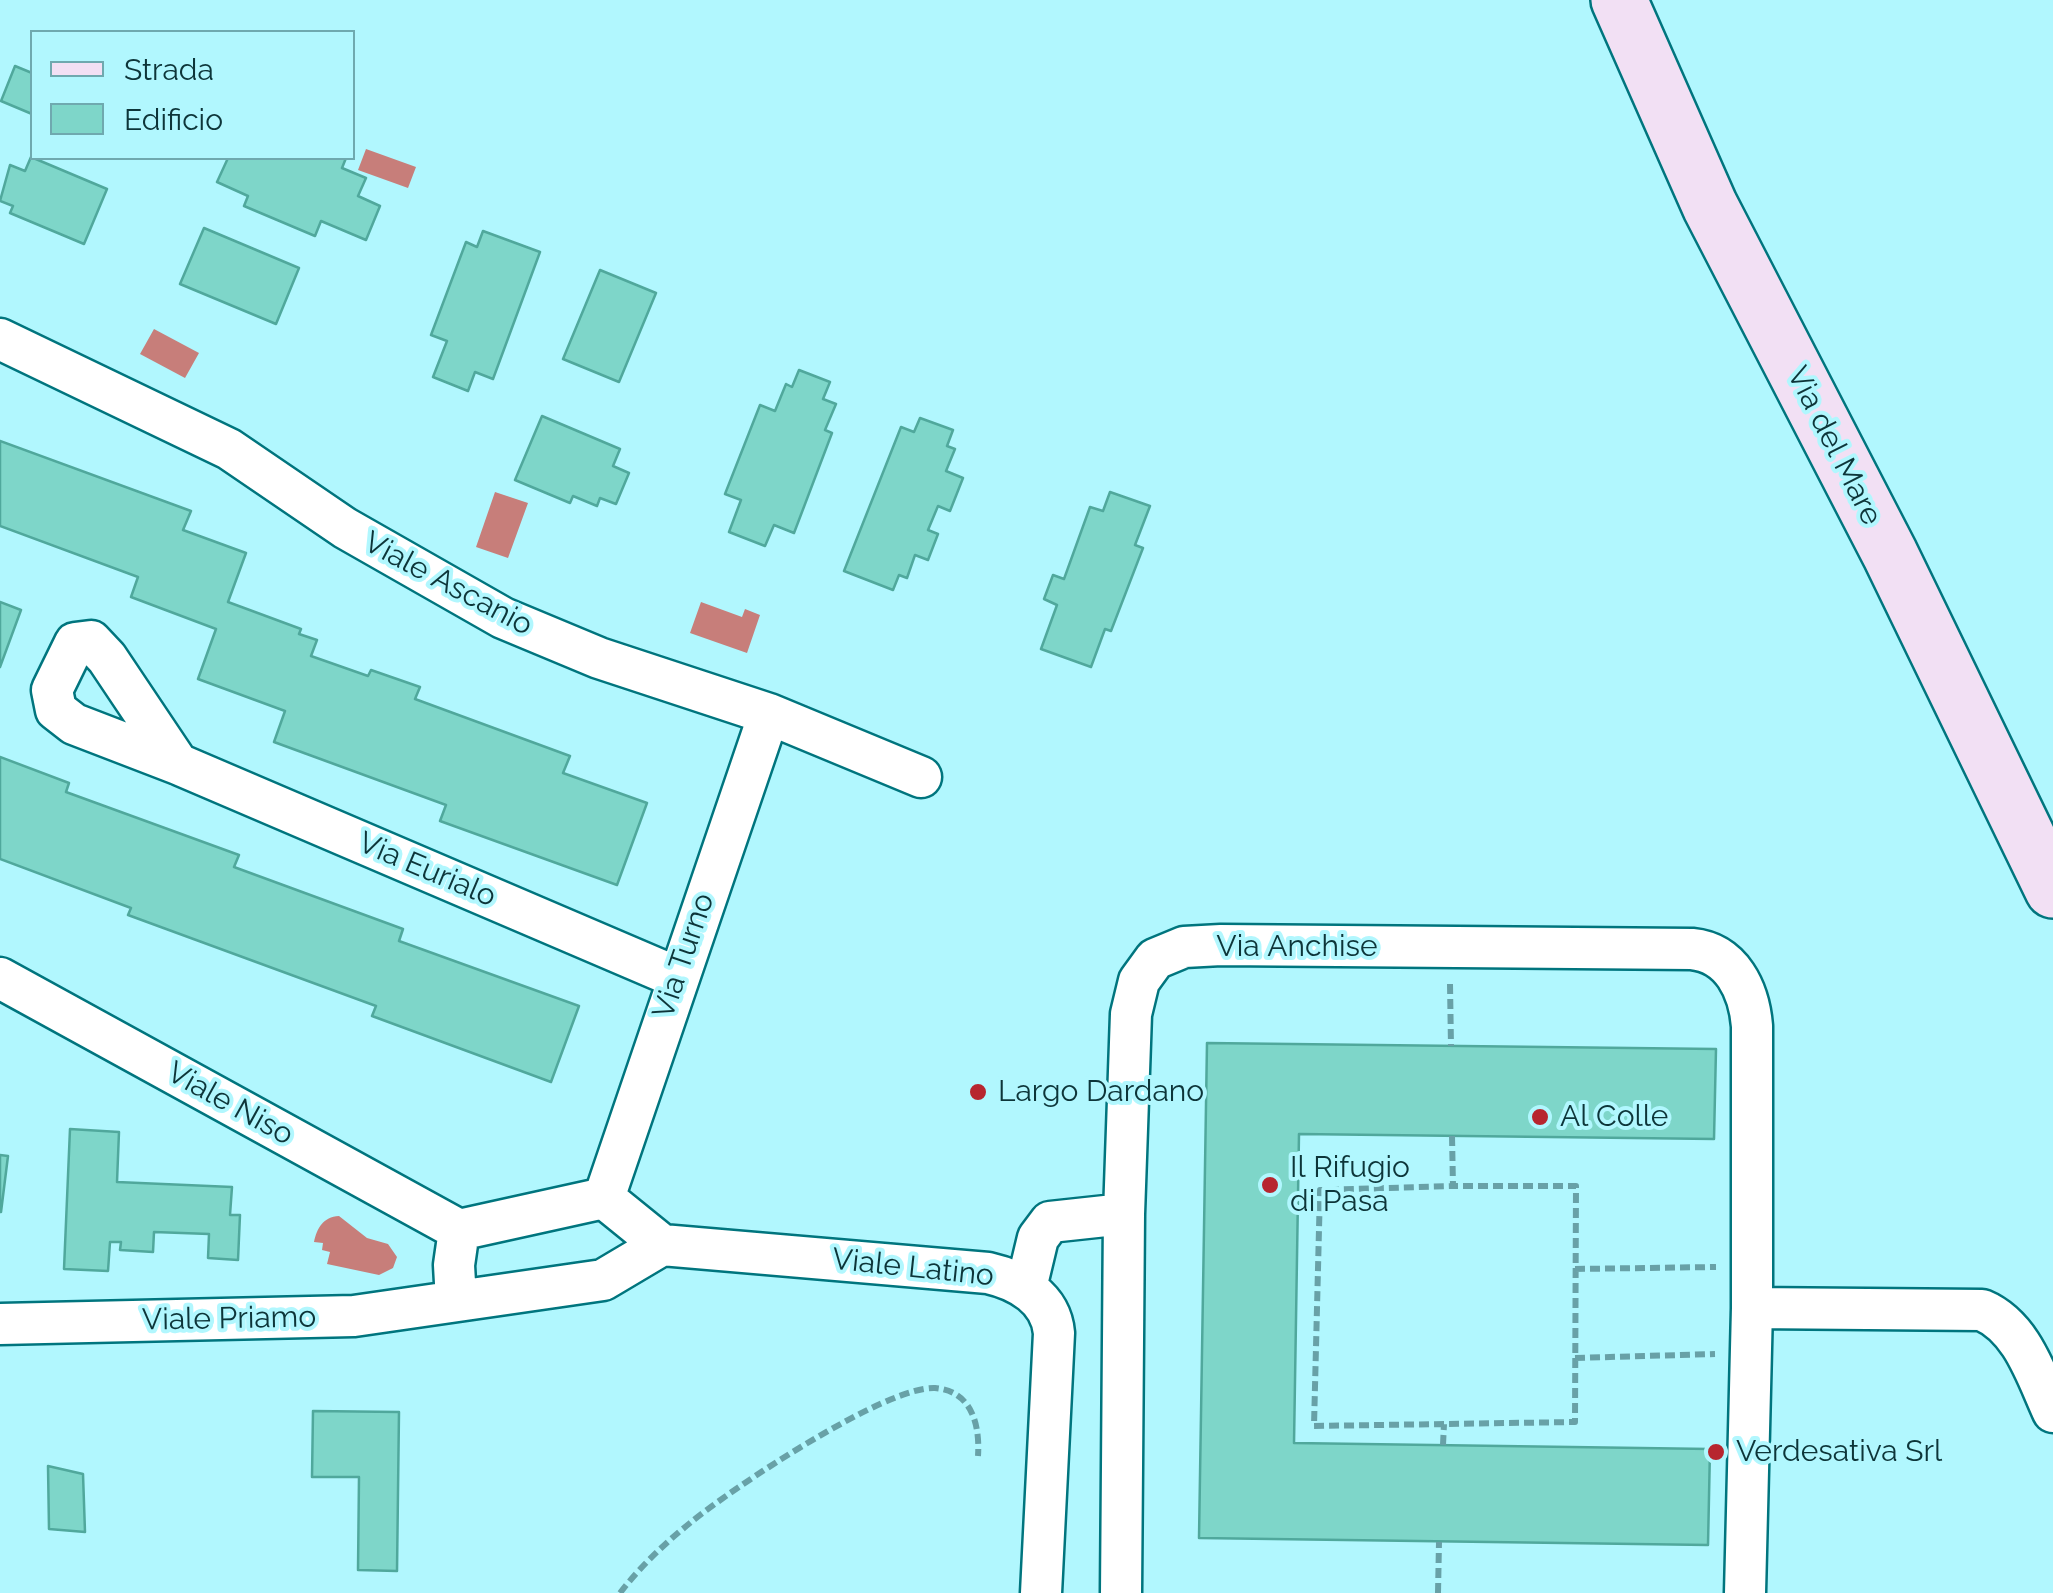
<!DOCTYPE html>
<html>
<head>
<meta charset="utf-8">
<style>
	body { margin:0 }
	#map { position:relative; width:2053px; height:1593px; overflow:hidden; background:#b1f7fe; font-family:Raleway,sans-serif }
	canvas { display:block }
	.legend { position:absolute; left:30px; top:30px; width:325px; height:130px; box-sizing:border-box; background:#b1f7fe; border:2px solid #6fa9af; margin:0; padding:12px 18px; list-style:none; font-size:30px; color:#0d3539 }
	.legend li { display:flex; align-items:center; gap:20px; height:50px }
	.legend b { width:50px; border:2px solid #6fa9af }
</style>
</head>
<body>
<div id="map">
<canvas width="2053" height="1593"></canvas>
<ul class="legend">
<li><b style="height:12px;background:#f2e0f4"></b>Strada</li>
<li><b style="height:28px;background:#7ed6c9"></b>Edificio</li>
</ul>
</div>
<script>
const g = document.querySelector('canvas').getContext('2d');
g.lineJoin = 'round';
function paint(path, color) { g.fillStyle = color; g.fill(path, 'evenodd'); }
function stroke(path, color, width, dash) { g.strokeStyle = color; g.lineWidth = width; g.lineCap = dash ? 'butt' : 'round'; g.setLineDash(dash || []); g.stroke(path); }
function drawText(font, color, halo, rows, align = 'center') {
  g.font = font + ' Raleway,sans-serif'; g.lineWidth = 8; g.setLineDash([]); g.textBaseline = 'middle'; g.strokeStyle = halo; g.fillStyle = color; for (const [text, x, y, turn = 0] of rows) {
    g.save(); g.translate(x, y); g.rotate((+turn || 0) * Math.PI / 180); g.textAlign = isNaN(turn) ? turn : align; if (halo) g.strokeText(text, 0, 0); g.fillText(text, 0, 0); g.restore();
  }
}
const water = new Path2D(`
	M 366,149 L 416,167 L 408,188 L 358,170 Z
	M 154,329 L 199,353 L 185,378 L 140,354 Z
	M 495,492 L 528,503 L 508,558 L 476,547 Z
	M 701,602 L 742,617 L 745,609 L 760,615 L 747,653 L 690,633 Z
	M 339,1216 L 367,1238 L 388,1244 L 397,1257 L 393,1268 L 379,1275 L 327,1264 L 330,1252 L 322,1250 L 323,1243 L 314,1242 C 317,1228 323,1217 339,1216 Z`);
const building = new Path2D(`
	M 15,66 L 32,73 L 32,114 L 1,101 Z
	M 31,157 L 107,189 L 84,244 L 10,213 L 13,206 L 0,201 L 10,165 L 25,171 Z
	M 228,158 L 346,158 L 342,168 L 366,178 L 358,196 L 380,206 L 366,240 L 321,221 L 315,236 L 244,206 L 248,196 L 217,182 Z
	M 204,228 L 299,268 L 276,324 L 180,284 Z
	M 483,231 L 540,252 L 493,379 L 475,372 L 468,391 L 433,377 L 447,341 L 431,335 L 466,242 L 477,247 Z
	M 600,270 L 656,293 L 619,382 L 563,359 Z
	M 799,370 L 830,382 L 823,399 L 836,404 L 825,430 L 832,433 L 794,533 L 774,525 L 765,546 L 729,532 L 741,500 L 725,494 L 760,405 L 775,411 L 786,384 L 792,387 Z
	M 542,416 L 620,449 L 613,466 L 629,473 L 616,504 L 600,498 L 597,506 L 573,496 L 570,503 L 515,480 Z
	M 920,418 L 953,430 L 947,446 L 955,449 L 946,471 L 963,478 L 950,511 L 938,506 L 928,530 L 938,534 L 928,560 L 915,555 L 907,578 L 899,575 L 893,590 L 844,571 L 901,427 L 914,432 Z
	M 0,441 L 191,511 L 183,530 L 246,553 L 228,602 L 301,629 L 299,634 L 317,640 L 311,656 L 368,676 L 371,670 L 420,687 L 415,699 L 570,756 L 563,773 L 647,803 L 617,885 L 440,821 L 446,805 L 274,742 L 285,711 L 198,679 L 216,629 L 131,597 L 138,577 L 0,526 Z
	M 1110,492 L 1150,506 L 1135,545 L 1143,548 L 1111,631 L 1105,629 L 1091,667 L 1041,649 L 1057,605 L 1044,599 L 1053,575 L 1064,579 L 1090,507 L 1103,511 Z
	M 0,602 L 21,610 L 0,667 Z
	M 0,757 L 69,783 L 66,792 L 239,855 L 234,867 L 403,929 L 399,941 L 579,1006 L 551,1082 L 372,1016 L 376,1006 L 128,915 L 131,908 L 0,859 Z
	M 1207,1043 L 1716,1049 L 1714,1139 L 1299,1134 L 1294,1443 L 1710,1449 L 1708,1545 L 1199,1538 Z
	M 70,1129 L 119,1132 L 117,1182 L 232,1187 L 230,1215 L 240,1215 L 238,1260 L 208,1258 L 209,1234 L 154,1232 L 153,1252 L 120,1250 L 121,1242 L 110,1242 L 108,1271 L 64,1269 Z
	M 0,1155 L 8,1156 L 1,1212 L 0,1212 Z
	M 313,1411 L 399,1412 L 397,1571 L 358,1570 L 359,1477 L 312,1477 Z
	M 48,1466 L 83,1474 L 85,1532 L 49,1529 Z`);
const path = new Path2D(`
	M 1450,984 L 1451,1046
	M 1452,1136 L 1453,1186 L 1576,1186 L 1575,1422 L 1314,1426 L 1320,1190 L 1453,1186
	M 1575,1269 L 1716,1267
	M 1575,1358 L 1715,1354
	M 1443,1445 L 1444,1424
	M 620,1593 C 640,1567 664,1544 690,1523 C 731,1489 885,1386 935,1388 C 972,1391 980,1425 978,1456
	M 1438,1593 L 1439,1542`);
const minor = new Path2D(`
	M 0,339 L 229,449 L 345,528 L 503,618 L 599,658 L 769,714 L 921,777
	M 178,764 L 107,658 L 91,641 L 75,643 L 52,690 L 56,710 L 74,724 L 178,764 L 676,977
	M 0,978 L 459,1230
	M 604,1198 L 769,714
	M 459,1230 L 604,1198 L 662,1245
	M 662,1245 L 988,1273 C 1019,1280 1051,1298 1054,1333 L 1041,1593
	M 1026,1288 L 1038,1238 L 1050,1222 L 1124,1214
	M 456,1301 L 454,1265 L 459,1230
	M 1752,1308 L 1982,1310 C 2022,1327 2036,1375 2053,1412
	M 0,1324 L 354,1316 L 603,1280 L 662,1245
	M 1121,1593 L 1124,1214 L 1131,1014 L 1139,981 L 1155,959 L 1184,947 L 1221,945 L 1692,949 C 1732,953 1749,990 1752,1026 L 1752,1308 L 1745,1593`);
const secondary = new Path2D(`
	M 1619,0 L 1710,206 L 1890,554 L 2053,890`);
const markers = [
	[978,1092,10,"#b7262f"],
	[1540,1117,10,"#b7262f"],
	[1270,1185,10,"#b7262f"],
	[1716,1452,10,"#b7262f"]
];
const streetNames = [
	["Via del Mare",1834,446,63],
	["Viale Ascanio",448,584,28],
	["Via Eurialo",427,870,23],
	["Via Anchise",1297,947],
	["Via Turno",684,956,-71],
	["Viale Niso",230,1104,29],
	["Viale Latino",913,1268,6],
	["Viale Priamo",229,1319,-1]
];
const poiNames = [
	["Largo Dardano",998,1092],
	["Al Colle",1560,1117],
	["Il Rifugio",1290,1168],
	["di Pasa",1290,1202],
	["Verdesativa Srl",1736,1452]
];
paint(water, '#c77e7a');
paint(building, '#7ed6c9');
stroke(building, '#50a89c', 2.5);
stroke(minor, '#00757e', 45);
stroke(secondary, '#00757e', 60);
stroke(path, '#68a1a7', 6, [10, 5]);
stroke(minor, '#fff', 40);
stroke(secondary, '#f2e0f4', 55);
for (const [x, y, r, color] of markers) { const dot = new Path2D(); dot.arc(x, y, r, 0, 2 * Math.PI); g.fillStyle = color; g.fill(dot); stroke(dot, '#b1f7fe', 4); }
drawText('30px', '#0d3539', '#b1f7fe', streetNames);
drawText('30px', '#0d3539', '#b1f7fe', poiNames, 'left');
</script>
</body>
</html>
